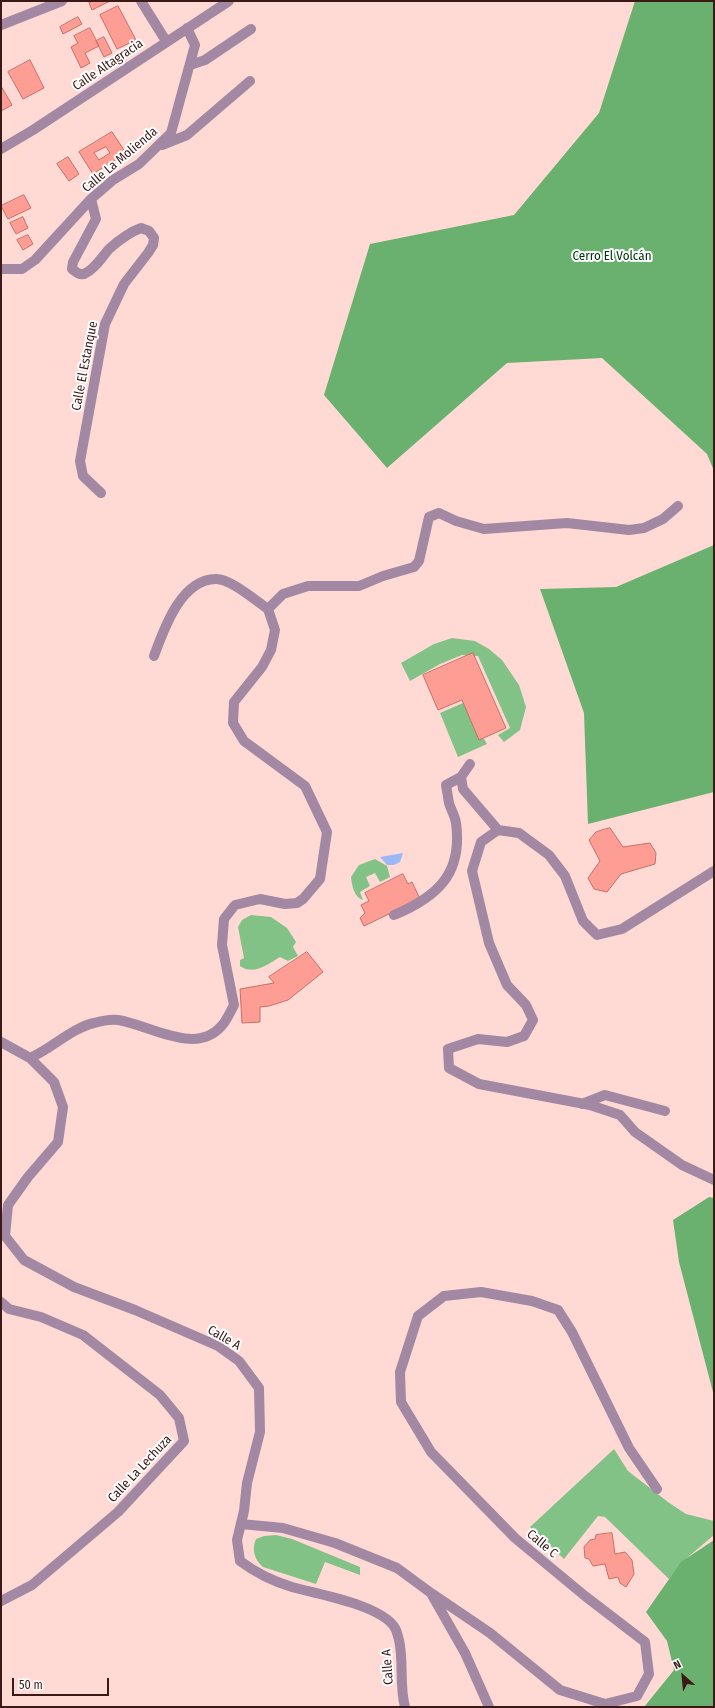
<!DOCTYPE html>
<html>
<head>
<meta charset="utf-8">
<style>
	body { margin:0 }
	#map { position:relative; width:715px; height:1708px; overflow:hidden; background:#ffd9d4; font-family:"Fira Sans Condensed",sans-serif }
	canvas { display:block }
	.frame { position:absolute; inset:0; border:2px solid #3b1916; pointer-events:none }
	.north { position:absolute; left:663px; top:1656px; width:40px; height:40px; -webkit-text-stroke:3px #fff; paint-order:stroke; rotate:333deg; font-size:11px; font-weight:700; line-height:16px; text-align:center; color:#3b1916 }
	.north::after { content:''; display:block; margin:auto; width:14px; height:18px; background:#3b1916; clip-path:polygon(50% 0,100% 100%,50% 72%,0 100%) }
	.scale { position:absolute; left:12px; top:1678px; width:97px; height:18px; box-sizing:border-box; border:2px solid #3b1916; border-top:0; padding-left:5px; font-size:12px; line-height:14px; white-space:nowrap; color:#3b1916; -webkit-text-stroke:3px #fff; paint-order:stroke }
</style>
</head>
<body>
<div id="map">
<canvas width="715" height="1708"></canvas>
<div class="frame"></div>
<div class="north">N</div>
<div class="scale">50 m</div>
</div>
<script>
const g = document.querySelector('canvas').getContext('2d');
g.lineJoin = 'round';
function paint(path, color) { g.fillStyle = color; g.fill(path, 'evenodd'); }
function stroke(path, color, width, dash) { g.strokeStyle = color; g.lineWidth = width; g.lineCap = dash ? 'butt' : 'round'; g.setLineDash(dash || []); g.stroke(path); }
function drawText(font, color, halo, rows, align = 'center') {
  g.font = font + ' "Fira Sans Condensed",sans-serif'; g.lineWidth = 4; g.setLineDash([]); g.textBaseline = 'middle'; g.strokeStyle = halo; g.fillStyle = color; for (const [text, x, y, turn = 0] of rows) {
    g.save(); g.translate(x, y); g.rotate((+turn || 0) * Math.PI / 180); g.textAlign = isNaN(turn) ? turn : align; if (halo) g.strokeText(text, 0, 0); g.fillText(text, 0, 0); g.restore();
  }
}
const green = new Path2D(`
	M 452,638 L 475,641 L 489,649 L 502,660 L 519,685 L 526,707 L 520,730 L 504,742 L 498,735 L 510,728 L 478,656 L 462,655 L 440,664 L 410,681 L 401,663 L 434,644 Z
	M 463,703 L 487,744 L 458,757 L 440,713 Z
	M 375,859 L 387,866 L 390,877 L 380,882 L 375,873 L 366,877 L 370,886 L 360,892 L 363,900 C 354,897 352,886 351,877 L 359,865 Z
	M 251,915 L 271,917 L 287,928 L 296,942 L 293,947 L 298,956 L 288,961 L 280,957 C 268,964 254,976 240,966 L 240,960 L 244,958 L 238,927 L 242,920 Z
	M 614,1449 L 628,1471 L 668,1502 L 686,1514 L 714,1521 L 714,1535 L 688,1557 L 669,1579 L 605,1517 L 598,1516 L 564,1559 L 530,1527 Z
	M 276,1535 L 292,1539 L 360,1567 L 360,1575 L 325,1562 L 316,1584 L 263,1567 C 255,1560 251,1550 256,1539 L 264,1536 Z`);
const forest = new Path2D(`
	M 635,1 L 714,1 L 714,471 L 707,454 L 602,358 L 507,363 L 387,468 L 324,395 L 370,244 L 514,215 L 599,113 Z
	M 714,545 L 714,792 L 588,824 L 584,713 L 540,589 L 616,587 Z
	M 709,1197 L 714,1198 L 714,1396 L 679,1262 L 673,1220 Z
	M 714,1540 L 714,1707 L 644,1707 L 674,1670 L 667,1641 L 646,1612 L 681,1562 Z`);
const water = new Path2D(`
	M 403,853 L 400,862 L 394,865 L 387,865 L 380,857 Z`);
const building = new Path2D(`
	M 93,1 L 110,1 L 92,10 L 89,3 Z
	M 118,6 L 136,40 L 117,49 L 100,15 Z
	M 78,17 L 82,24 L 63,34 L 60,27 Z
	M 90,28 L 99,46 L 85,53 L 90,63 L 81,68 L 71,47 L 78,43 L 74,36 Z
	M 104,37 L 112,53 L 104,57 L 96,41 Z
	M 30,60 L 44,88 L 23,99 L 8,72 Z
	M 1,86 L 12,105 L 1,111 Z
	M 112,132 L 126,153 L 93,174 L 79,152 ZM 106,147 L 110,153 L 99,160 L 94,153 Z
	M 68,157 L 79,174 L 69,181 L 57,164 Z
	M 24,195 L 31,208 L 8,219 L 1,206 Z
	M 23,217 L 28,228 L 16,234 L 10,223 Z
	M 28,235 L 33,244 L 23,250 L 17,240 Z
	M 473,653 L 506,728 L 479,740 L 462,700 L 438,710 L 423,675 Z
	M 610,828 L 623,847 L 650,843 L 656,853 L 655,864 L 621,874 L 607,892 L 594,889 L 588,878 L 600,861 L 589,840 L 596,832 Z
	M 403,874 L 408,884 L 412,882 L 420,899 L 364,926 L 360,918 L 365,913 L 361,905 L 369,901 L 365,893 Z
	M 307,952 L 323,972 L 288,1000 L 269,1006 L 260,1007 L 260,1022 L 242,1023 L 240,989 L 274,983 L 269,977 Z
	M 612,1533 L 615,1554 L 625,1552 L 632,1560 L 634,1574 L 626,1587 L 620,1583 L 618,1577 L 609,1579 L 605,1564 L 593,1566 L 589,1559 L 585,1558 L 584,1547 L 590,1540 L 595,1539 L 596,1535 Z`);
const street = new Path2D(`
	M 141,1 L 166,41
	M 1,25 L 62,1
	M 190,65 L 205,60 L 251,29
	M 162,145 L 187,135 L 250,81
	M 1,149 L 33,130 L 229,1
	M 91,199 L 96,219 L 73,262 L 72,269 C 76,272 79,275 84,274 C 94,270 102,257 109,249 C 118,241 130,232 141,228 L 149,231 L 154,238 L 153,245 L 148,253 L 124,284 L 105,324 L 80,461 L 83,476 L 101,493
	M 1,269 L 22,269 L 35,260 L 91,199 L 113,180 L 139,164 L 171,133 L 195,45 L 187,28
	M 154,656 C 164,629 181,579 216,579 C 231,579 256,601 268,609
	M 470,764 L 461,777 L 463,789 L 498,830
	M 714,871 L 622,929 L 597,935 L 583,921 L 565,876 L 549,855 L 519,833 L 498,830 L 481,842 L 472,871 L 489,943 L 507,985 L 526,1005 L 533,1020 L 524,1036 L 507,1042 L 478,1039 L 448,1049 L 449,1068 L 479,1084 L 590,1105 L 620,1115 L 635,1132 L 682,1165 L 714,1180
	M 394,915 C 437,897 463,874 456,823 C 455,816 451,810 449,803 C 448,797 447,791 446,785 L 461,777
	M 1,1042 L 30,1058 L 54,1082 L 63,1107 L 58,1142 L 28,1177 L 8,1205 L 5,1236 L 24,1260 L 74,1287 L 135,1310 L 218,1346 L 239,1361 L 259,1388 L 260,1432 L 247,1483 L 244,1511 L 237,1540 L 240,1561 C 256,1573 272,1581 292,1587 C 317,1594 382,1605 395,1628 C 397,1631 398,1637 399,1640 C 404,1662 399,1685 405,1707
	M 30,1058 C 51,1049 72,1028 94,1023 C 101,1021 112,1019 118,1020 C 151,1025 198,1058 224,1023 C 228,1017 231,1011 234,1005 L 222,945 L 224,919 L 235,905 L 260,899 L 285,904 L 297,903 L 303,899 L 320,879 L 327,832 L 305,786 L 244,741 L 233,723 L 234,702 L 262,667 L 271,650 L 275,630 L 268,609 L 283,594 L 308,586 L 359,586 L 383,576 L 414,567 L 419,561 L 429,517 L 439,513 L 456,521 L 484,529 L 567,523 L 629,530 L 644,528 L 663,519 L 678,506
	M 582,1104 L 605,1095 L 665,1111
	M 1,1302 L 9,1309 L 41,1317 L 83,1335 L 160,1395 L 179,1418 L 184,1441 L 118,1512 L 32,1585 L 1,1601
	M 241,1524 L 283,1528 L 335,1543 L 397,1568 L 431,1593 L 490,1633 L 560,1690 L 605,1704 L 637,1696 L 649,1674 L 645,1642 L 585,1596 L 515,1538 L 431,1452 L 401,1402 L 400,1372 L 418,1316 L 444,1296 L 481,1292 L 532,1301 L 558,1310 L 572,1332 L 629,1448 L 657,1489
	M 432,1595 L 465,1653 L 489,1707`);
const streetNames = [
	["Calle Altagracia",108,65,-34],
	["Calle La Molienda",120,160,-40],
	["Calle El Estanque",85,366,-79],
	["Calle A",224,1338,30],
	["Calle La Lechuza",140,1469,-47],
	["Calle C",542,1544,40],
	["Calle A",388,1667,-94]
];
const parkNames = [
	["Cerro El Volcán",612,256]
];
paint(green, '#83c287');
paint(forest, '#6ab170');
paint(water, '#9cb7f5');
paint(building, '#fd9d93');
stroke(building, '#c57068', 1);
stroke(street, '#a288a2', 10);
drawText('13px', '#3b1916', '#fff', streetNames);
drawText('13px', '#00350a', '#fff', parkNames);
</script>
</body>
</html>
